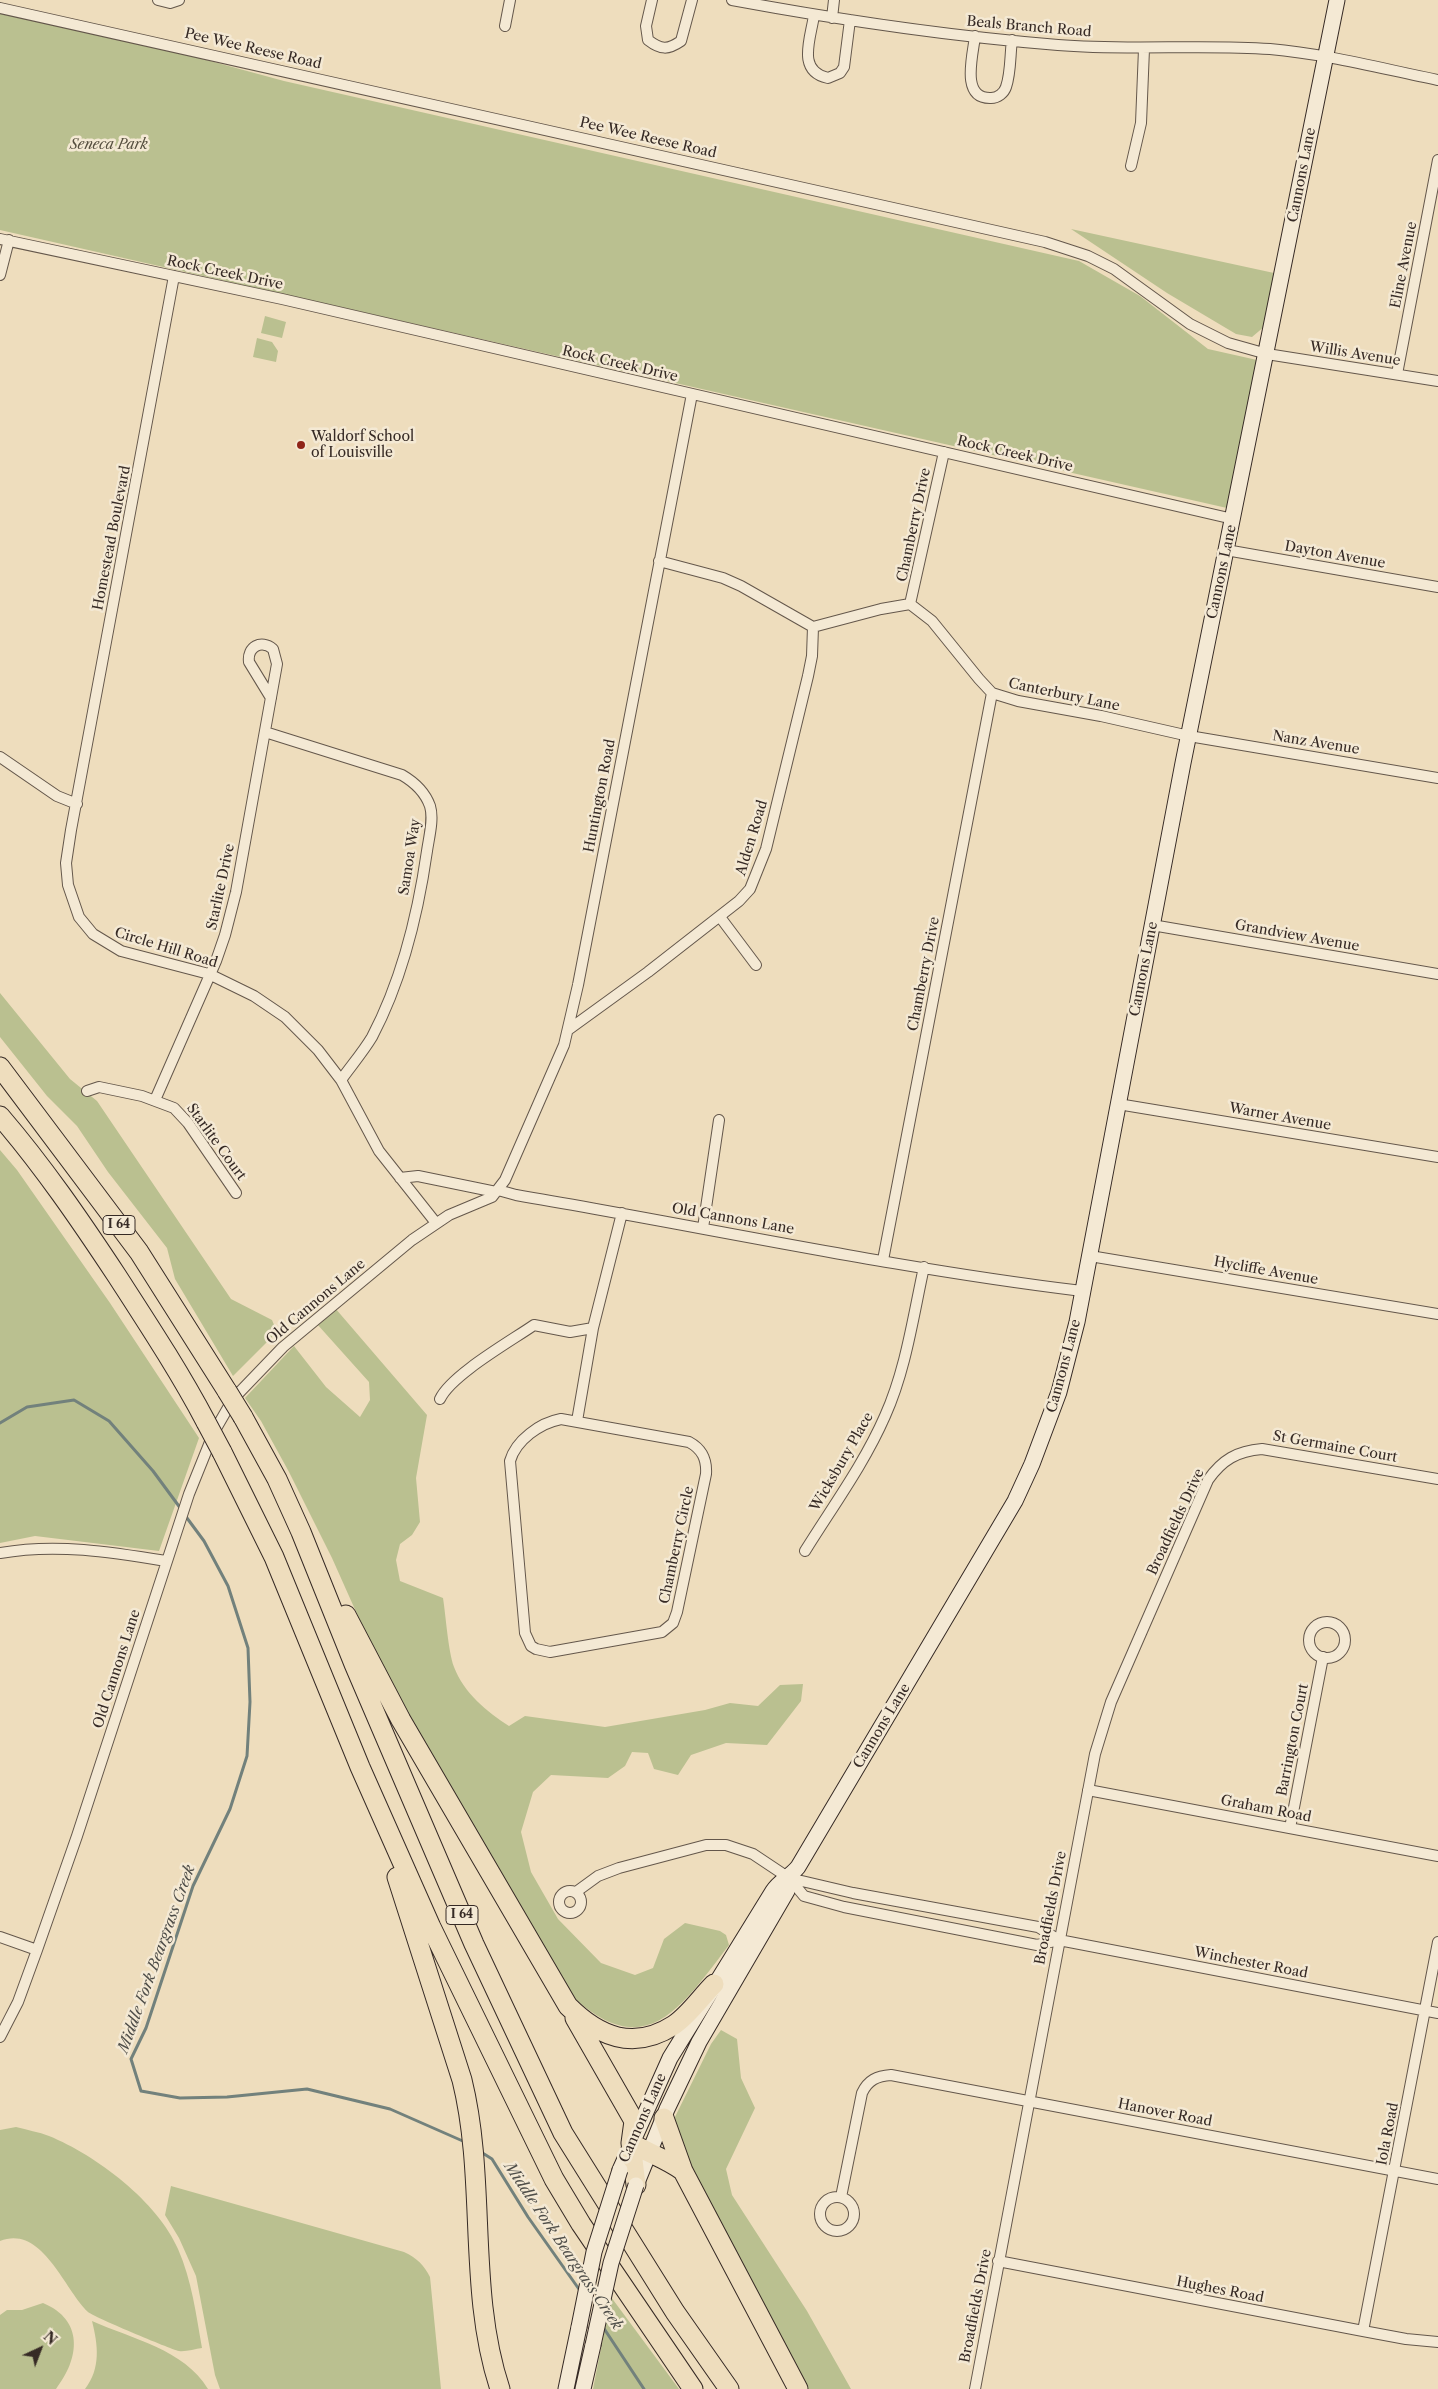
<!DOCTYPE html>
<html>
<head>
<meta charset="utf-8">
<style>
	body { margin:0 }
	#map { position:relative; width:1438px; height:2389px; overflow:hidden; background:#eeddbd; font-family:"Libre Caslon Text",serif }
	canvas { display:block }
	.north { position:absolute; left:15px; top:2324px; width:50px; height:50px; -webkit-text-stroke:4px #f4e9d4; paint-order:stroke; rotate:43deg; font-size:14px; font-weight:700; line-height:20px; text-align:center; color:#362a25 }
	.north::after { content:''; display:block; margin:auto; width:18px; height:22px; background:#362a25; clip-path:polygon(50% 0,100% 100%,50% 72%,0 100%) }
</style>
</head>
<body>
<div id="map">
<canvas width="1438" height="2389"></canvas>
<div class="north">N</div>
</div>
<script>
const g = document.querySelector('canvas').getContext('2d');
g.lineJoin = 'round';
function paint(path, color) { g.fillStyle = color; g.fill(path, 'evenodd'); }
function stroke(path, color, width, dash) { g.strokeStyle = color; g.lineWidth = width; g.lineCap = dash ? 'butt' : 'round'; g.setLineDash(dash || []); g.stroke(path); }
function drawText(font, color, halo, rows, align = 'center') {
  g.font = font + ' "Libre Caslon Text",serif'; g.lineWidth = 5; g.setLineDash([]); g.textBaseline = 'middle'; g.strokeStyle = halo; g.fillStyle = color; for (const [text, x, y, turn = 0] of rows) {
    g.save(); g.translate(x, y); g.rotate((+turn || 0) * Math.PI / 180); g.textAlign = isNaN(turn) ? turn : align; if (halo) g.strokeText(text, 0, 0); g.fillText(text, 0, 0); g.restore();
  }
}
const green = new Path2D(`
	M 0,4 L 284,81 L 1079,261 L 1140,296 L 1208,349 L 1257,360 L 1227,508 L 0,230 Z
	M 1071,229 L 1274,273 L 1265,326 L 1252,337 L 1236,334 L 1167,293 Z
	M 265,316 L 286,322 L 282,338 L 261,333 Z
	M 257,338 L 272,342 L 278,351 L 276,362 L 253,357 Z
	M 0,993 L 70,1079 L 97,1101 L 231,1299 L 272,1320 L 277,1332 L 233,1376 L 175,1279 L 167,1248 L 108,1172 L 77,1126 L 47,1096 L 0,1037 Z
	M 0,1150 L 17,1170 L 110,1303 L 199,1438 L 159,1551 L 35,1536 L 0,1543 Z
	M 335,1308 L 427,1415 L 416,1478 L 420,1522 L 412,1535 L 400,1544 L 396,1560 L 400,1581 L 443,1598 C 446,1617 448,1650 454,1667 C 464,1693 487,1712 509,1726 L 525,1716 L 605,1727 L 705,1710 L 730,1703 L 758,1706 L 780,1685 L 803,1684 L 801,1701 L 767,1745 L 726,1743 L 691,1755 L 678,1775 L 654,1769 L 648,1753 L 632,1752 L 625,1766 L 608,1778 L 551,1775 L 533,1792 L 521,1832 L 531,1872 L 558,1919 L 601,1963 L 635,1975 L 653,1968 L 664,1939 L 685,1923 L 720,1931 L 726,1935 L 729,1945 C 682,2006 646,2066 571,1995 L 382,1670 L 332,1558 L 289,1472 L 261,1421 L 245,1398 L 294,1346 L 326,1387 L 360,1417 L 370,1400 L 369,1382 L 317,1324 Z
	M 721,2030 L 737,2039 L 741,2078 L 755,2108 L 726,2169 L 732,2195 L 807,2311 L 851,2389 L 806,2389 L 680,2146 L 674,2119 L 711,2044 Z
	M 16,2127 C 27,2130 39,2132 49,2136 C 96,2155 158,2202 178,2249 C 192,2281 196,2314 202,2348 C 195,2349 185,2352 179,2351 C 170,2349 92,2316 88,2312 C 64,2289 42,2224 0,2241 L 0,2130 Z
	M 171,2186 L 404,2252 C 417,2258 424,2265 430,2277 L 441,2389 L 220,2389 L 215,2375 L 196,2276 L 179,2238 L 165,2215 Z
	M 611,2297 L 679,2389 L 593,2389 Z
	M 43,2303 C 84,2320 80,2358 56,2389 L 0,2389 L 0,2315 L 7,2310 L 22,2310 Z
	M 92,2321 C 132,2339 184,2349 208,2389 L 85,2389 C 101,2368 98,2345 92,2321 Z`);
const stream = new Path2D(`
	M 0,1423 L 27,1407 L 74,1400 L 109,1421 L 153,1471 L 181,1509
	M 184,1514 L 204,1541 L 228,1586 L 248,1648 L 250,1702 L 247,1756 L 230,1809 L 193,1886 L 146,2028 L 131,2059 L 141,2091 L 180,2098 L 227,2097 L 307,2089 L 390,2109 L 465,2142
	M 481,2152 L 492,2159 L 528,2217 L 581,2292
	M 603,2327 L 644,2389`);
const minor = new Path2D(`
	M 158,0 L 170,3 L 179,0
	M 652,0 L 646,26 L 648,40 C 661,50 668,50 681,41 L 692,0
	M 732,0 C 840,20 949,36 1058,45 C 1129,51 1200,44 1270,49 C 1327,54 1383,69 1438,80
	M 0,8 L 1045,242 L 1088,256 L 1114,269 L 1190,324 L 1228,343 L 1267,354 L 1438,381
	M 814,15 C 811,38 796,71 828,78 L 840,73 L 844,67 L 850,20
	M 832,18 L 834,0
	M 505,26 L 510,0
	M 975,36 C 973,55 960,99 991,98 C 998,98 1004,93 1006,87 C 1011,73 1010,54 1012,40
	M 1131,166 L 1141,123 L 1144,49
	M 0,239 L 282,299 L 1233,519
	M 0,275 L 9,240
	M 174,276 L 71,830 L 66,863 L 68,885 L 79,917 L 93,934 L 121,951 L 209,974 L 254,996 L 285,1017 L 318,1050 L 341,1080 L 379,1151 L 436,1223
	M 1397,374 L 1438,160
	M 1226,550 L 1438,587
	M 659,561 L 723,578 L 741,586 L 813,627 L 881,609 L 910,604 L 932,621 L 979,679 L 992,693 L 1018,701 L 1101,716 L 1189,736 L 1438,778
	M 910,604 L 944,452
	M 265,732 L 402,775 C 414,782 425,792 430,806 C 434,819 429,837 427,851 C 418,914 402,980 372,1037 C 363,1052 351,1066 341,1080
	M 0,757 L 57,796 L 77,804
	M 720,917 L 756,965
	M 1152,925 L 1438,974
	M 568,1030 L 648,972 L 739,901 L 750,889 L 766,849 L 808,676 L 812,656 L 813,627
	M 87,1091 L 99,1087 L 142,1096 L 174,1108 L 188,1123 L 236,1193
	M 155,1100 L 216,961 L 225,935 L 236,892 L 277,664 L 273,649 C 261,639 247,647 249,662 L 271,698
	M 1118,1104 L 1438,1157
	M 400,1178 L 418,1176 L 496,1192
	M 498,1190 L 516,1195 C 705,1227 892,1268 1082,1291
	M 703,1228 L 719,1120
	M 1090,1256 L 1438,1314
	M 883,1260 L 992,693
	M 440,1399 C 451,1375 511,1341 534,1325 L 570,1332 L 593,1328
	M 561,1419 L 689,1442 C 702,1449 707,1459 706,1474 L 677,1612 L 673,1623 L 662,1632 L 550,1652 L 536,1649 L 531,1646 L 525,1633 L 510,1461 C 516,1440 540,1423 561,1419 Z
	M 577,1421 L 593,1328 L 622,1213
	M 805,1551 C 833,1506 864,1464 885,1416 C 906,1369 913,1317 924,1267
	M 0,1553 C 56,1543 111,1552 166,1561
	M1309 1640a18 18 0 1 1 36 0a18 18 0 1 1-36 0Z
	M 1088,1790 L 1438,1856
	M 1290,1828 L 1323,1657
	M 789,1878 L 853,1893 L 1038,1927 L 1059,1940 L 1438,2013
	M559 1902a11 11 0 1 1 22 0a11 11 0 1 1-22 0Z
	M 576,1892 L 598,1876 L 619,1868 L 706,1845 L 726,1845 L 753,1854 L 789,1878 L 804,1896 L 844,1907 L 1037,1945 L 1059,1940
	M 0,1937 L 37,1950
	M 0,2037 L 18,2002 L 37,1950 L 77,1836 L 189,1494 L 214,1432 L 233,1399 L 283,1347 L 412,1240 L 449,1215 L 492,1197 L 505,1180 L 564,1045 L 578,985 L 692,394
	M 841,2197 L 862,2093 C 868,2080 877,2076 891,2075 L 1438,2179
	M820 2214a17 17 0 1 1 34 0a17 17 0 1 1-34 0Z
	M 998,2261 L 1363,2331 L 1406,2339 L 1438,2342
	M 1363,2331 L 1438,1942
	M 975,2389 L 1095,1754 L 1111,1702 L 1208,1480 C 1222,1460 1237,1451 1262,1449 L 1438,1479`);
const secondary = new Path2D(`
	M 620,2170 L 670,2058 L 773,1891 C 779,1881 790,1877 798,1867 L 1015,1501 L 1032,1464 L 1059,1392 L 1077,1322 L 1183,763 L 1337,0
	M 636,2185 L 667,2109 L 699,2042 L 787,1891 L 789,1878
	M 566,2389 L 579,2327
	M 583,2389 L 593,2345`);
const motorway = new Path2D(`
	M 0,1067 L 139,1252 L 227,1391
	M 0,1116 C 43,1166 80,1220 117,1276 C 148,1324 179,1371 206,1422
	M 243,1417 L 277,1479 L 301,1532 L 354,1664 L 474,1944 L 563,2133 L 675,2312 L 729,2389
	M 222,1452 L 274,1557 L 360,1767 L 431,1927 L 554,2179 L 581,2224 L 693,2389
	M 346,1615 L 401,1720 L 568,2006 C 599,2037 634,2051 674,2025 C 689,2015 701,1997 714,1984
	M 397,1877 L 462,2080 C 487,2181 467,2290 500,2389
	M 575,2018 L 634,2121 L 631,2143 L 636,2185
	M 664,2118 L 683,2171 L 798,2389
	M 631,2143 C 648,2153 667,2159 683,2171`);
const secondaryBridge = new Path2D(`
	M 579,2327 L 594,2252 L 620,2170
	M 593,2345 L 611,2263 L 636,2185`);
const motorwayBridge = new Path2D(`
	M 227,1391 L 243,1417
	M 206,1422 L 222,1452`);
const markers = [
	[301,445,5,"#8f2418"]
];
const shields = [
	[119,1225,32],
	[462,1915,32]
];
const shieldNames = [
	["I 64",119,1225],
	["I 64",462,1915]
];
const streetNames = [
	["Beals Branch Road",1029,27,5],
	["Pee Wee Reese Road",253,49,13],
	["Pee Wee Reese Road",648,138,13],
	["Cannons Lane",1302,175,-79],
	["Eline Avenue",1404,265,-79],
	["Rock Creek Drive",225,273,12],
	["Willis Avenue",1355,354,9],
	["Rock Creek Drive",620,364,13],
	["Rock Creek Drive",1015,454,13],
	["Chamberry Drive",914,525,-78],
	["Homestead Boulevard",112,538,-79],
	["Dayton Avenue",1335,555,10],
	["Cannons Lane",1222,572,-78],
	["Canterbury Lane",1064,695,12],
	["Nanz Avenue",1316,743,9],
	["Huntington Road",600,796,-79],
	["Alden Road",752,838,-73],
	["Samoa Way",410,857,-81],
	["Starlite Drive",221,887,-78],
	["Grandview Avenue",1297,936,10],
	["Circle Hill Road",166,948,17],
	["Cannons Lane",1144,969,-79],
	["Chamberry Drive",924,974,-79],
	["Warner Avenue",1280,1117,10],
	["Starlite Court",216,1142,54],
	["Old Cannons Lane",733,1219,10],
	["Hycliffe Avenue",1266,1271,10],
	["Old Cannons Lane",316,1302,-40],
	["Cannons Lane",1064,1366,-75],
	["St Germaine Court",1335,1447,10],
	["Wicksbury Place",842,1462,-60],
	["Broadfields Drive",1176,1522,-65],
	["Chamberry Circle",677,1545,-78],
	["Old Cannons Lane",117,1669,-72],
	["Cannons Lane",882,1726,-59],
	["Barrington Court",1293,1740,-79],
	["Graham Road",1266,1809,11],
	["Broadfields Drive",1051,1908,-79],
	["Winchester Road",1251,1963,11],
	["Hanover Road",1165,2113,11],
	["Cannons Lane",643,2118,-66],
	["Iola Road",1388,2134,-79],
	["Hughes Road",1220,2290,11],
	["Broadfields Drive",976,2306,-79]
];
const parkNames = [
	["Seneca Park",109,145]
];
const poiNames = [
	["Waldorf School",311,437],
	["of Louisville",311,453]
];
const waterNames = [
	["Middle Fork Beargrass Creek",157,1959,-70],
	["Middle Fork Beargrass Creek",563,2246,56]
];
paint(green, '#bac090');
stroke(stream, '#72817c', 3);
stroke(minor, '#64574b', 12);
stroke(secondary, '#362a25', 17);
stroke(motorway, '#362a25', 21);
stroke(minor, '#f4e9d4', 10);
stroke(secondary, '#f4e9d4', 15);
stroke(motorway, '#eeddbd', 19);
stroke(secondaryBridge, '#362a25', 17, []);
stroke(motorwayBridge, '#362a25', 21, []);
stroke(secondaryBridge, '#f4e9d4', 15);
stroke(motorwayBridge, '#eeddbd', 19);
for (const [x, y, r, color] of markers) { const dot = new Path2D(); dot.arc(x, y, r, 0, 2 * Math.PI); g.fillStyle = color; g.fill(dot); stroke(dot, '#f4e9d4', 2); }
for (const [x, y, w] of shields) { const box = new Path2D(); box.roundRect(x - w / 2, y - 9.5, w, 19, 4); g.fillStyle = '#f4e9d4'; g.fill(box); stroke(box, '#362a25', 1); }
drawText('bold 12px', '#362a25', null, shieldNames);
drawText('14px', '#362a25', '#f4e9d4', streetNames);
drawText('italic 14px', '#575040', '#f4e9d4', parkNames);
drawText('14px', '#362a25', '#f4e9d4', poiNames, 'left');
drawText('italic 15px', '#4f4e49', '#f4e9d4', waterNames);
</script>
</body>
</html>
